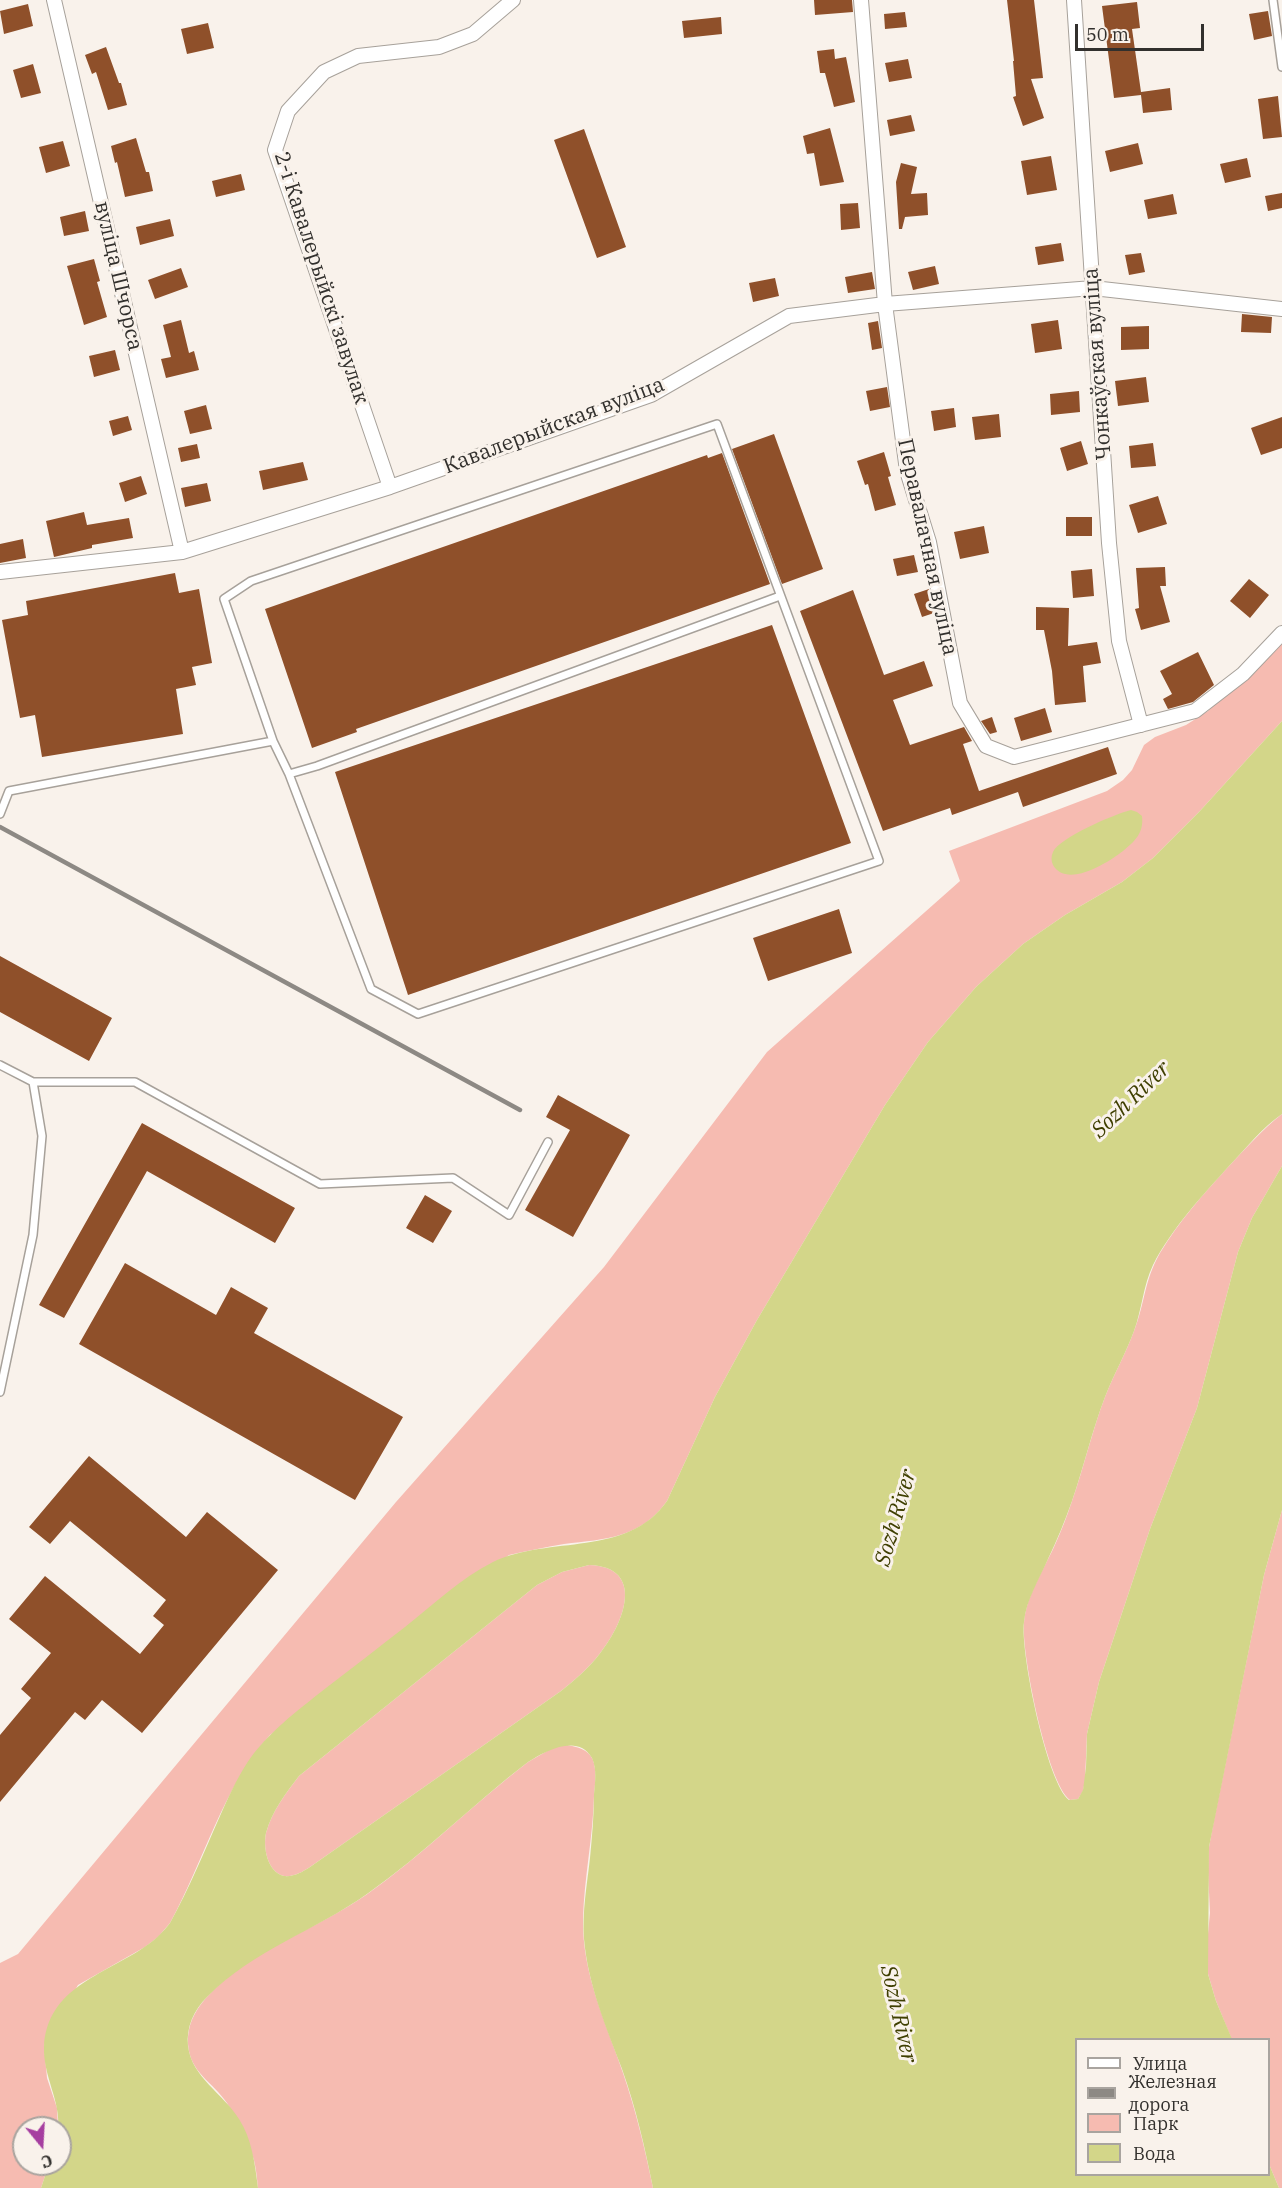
<!DOCTYPE html>
<html>
<head>
<meta charset="utf-8">
<style>
	body { margin:0 }
	#map { position:relative; width:1282px; height:2188px; overflow:hidden; background:#f9f2eb; font-family:"IBM Plex Serif",serif }
	canvas { display:block }
	.legend { position:absolute; left:1075px; top:2038px; width:195px; height:138px; box-sizing:border-box; background:#f9f2eb; border:2px solid #a9a49f; margin:0; padding:8px 10px; list-style:none; font-size:18px; color:#32302d }
	.legend li { display:flex; align-items:center; gap:12px; height:30px }
	.legend b { width:30px; border:2px solid #a9a49f }
	.north { position:absolute; left:12px; top:2116px; width:60px; height:60px; box-sizing:border-box; background:#f9f2eb; border:2px solid #a9a49f; border-radius:50%; rotate:162deg; font-size:16px; font-weight:700; line-height:24px; text-align:center; color:#32302d }
	.north::after { content:''; display:block; margin:auto; width:21px; height:27px; background:#a63ea0; clip-path:polygon(50% 0,100% 100%,50% 72%,0 100%) }
	.scale { position:absolute; left:1075px; top:24px; width:129px; height:27px; box-sizing:border-box; border:3px solid #32302d; border-top:0; padding-left:8px; font-size:18px; line-height:21px; white-space:nowrap; color:#32302d; -webkit-text-stroke:4px #f9f2eb; paint-order:stroke }
</style>
</head>
<body>
<div id="map">
<canvas width="1282" height="2188"></canvas>
<ul class="legend">
<li><b style="height:8px;background:#fff"></b>Улица</li>
<li><b style="height:8px;background:#8d8984"></b>Железная дорога</li>
<li><b style="height:16px;background:#f6bbb1"></b>Парк</li>
<li><b style="height:16px;background:#d3d689"></b>Вода</li>
</ul>
<div class="north">С</div>
<div class="scale">50 m</div>
</div>
<script>
const g = document.querySelector('canvas').getContext('2d');
g.lineJoin = 'round';
function paint(path, color) { g.fillStyle = color; g.fill(path, 'evenodd'); }
function stroke(path, color, width, dash) { g.strokeStyle = color; g.lineWidth = width; g.lineCap = dash ? 'butt' : 'round'; g.setLineDash(dash || []); g.stroke(path); }
function drawText(font, color, halo, rows, align = 'center') {
  g.font = font + ' "IBM Plex Serif",serif'; g.lineWidth = 6; g.setLineDash([]); g.textBaseline = 'middle'; g.strokeStyle = halo; g.fillStyle = color; for (const [text, x, y, turn = 0] of rows) {
    g.save(); g.translate(x, y); g.rotate((+turn || 0) * Math.PI / 180); g.textAlign = isNaN(turn) ? turn : align; if (halo) g.strokeText(text, 0, 0); g.fillText(text, 0, 0); g.restore();
  }
}
const green = new Path2D(`
	M 1282,632 L 1282,721 L 1199,812 L 1153,858 L 1122,882 L 1065,915 L 1023,944 L 976,987 L 928,1042 L 885,1105 L 757,1320 L 715,1397 L 667,1501 C 641,1538 606,1539 564,1544 C 545,1547 527,1551 509,1555 L 270,1735 C 222,1789 204,1861 170,1923 L 158,1937 L 145,1947 L 78,1985 L 44,2045 L 47,2078 L 57,2108 L 58,2128 L 24,2128 L 24,2164 L 49,2164 L 41,2188 L 0,2188 L 0,1963 L 18,1954 L 396,1502 L 604,1267 L 767,1052 L 960,881 L 949,851 L 1107,791 L 1123,780 L 1132,770 L 1144,745 L 1155,737 L 1186,725 L 1208,711 L 1235,685 Z
	M 1282,1114 L 1282,1166 L 1252,1218 L 1238,1252 L 1197,1408 L 1150,1529 L 1099,1682 L 1087,1734 L 1085,1780 L 1083,1791 L 1078,1799 L 1070,1800 C 1047,1783 1021,1652 1024,1623 C 1026,1596 1043,1571 1054,1547 C 1061,1532 1067,1516 1072,1501 C 1084,1467 1092,1431 1105,1397 C 1114,1374 1126,1353 1134,1331 C 1145,1303 1144,1281 1160,1253 C 1179,1221 1205,1192 1230,1165 C 1247,1147 1263,1129 1282,1114 Z
	M 1282,1510 L 1282,2188 L 1279,2188 L 1269,2164 L 1268,2040 L 1232,2040 L 1216,2001 L 1208,1974 L 1207,1944 L 1210,1913 L 1208,1871 L 1209,1847 L 1214,1820 L 1264,1575 Z
	M 589,1565 C 646,1567 624,1623 601,1652 C 590,1667 576,1679 561,1691 L 310,1867 C 302,1872 294,1877 284,1876 C 267,1872 263,1847 266,1833 C 272,1811 286,1793 299,1776 L 537,1585 L 562,1572 Z
	M 567,1745 C 578,1747 588,1749 593,1760 C 597,1771 595,1785 594,1796 C 593,1837 584,1878 583,1919 C 582,1974 606,2022 623,2073 C 636,2111 645,2149 653,2188 L 258,2188 C 257,2178 256,2166 253,2157 C 248,2143 235,2115 227,2103 C 213,2082 190,2073 188,2044 C 187,2026 194,2012 206,1998 C 249,1950 314,1931 366,1895 C 423,1855 473,1804 528,1762 L 554,1747 Z`);
const water = new Path2D(`
	M 1282,721 L 1282,1114 C 1262,1128 1247,1147 1230,1165 C 1202,1196 1172,1228 1153,1265 C 1143,1286 1142,1309 1134,1331 C 1126,1353 1114,1374 1105,1397 C 1092,1431 1084,1466 1072,1501 C 1065,1521 1057,1540 1048,1559 C 1039,1580 1026,1600 1024,1622 C 1020,1652 1047,1783 1069,1800 L 1078,1799 L 1083,1790 L 1086,1767 L 1087,1734 L 1099,1682 L 1150,1529 L 1197,1408 L 1238,1252 L 1252,1218 L 1282,1166 L 1282,1510 L 1264,1575 L 1209,1847 L 1208,1974 L 1216,2001 L 1232,2039 L 1076,2040 L 1076,2174 L 1268,2174 L 1269,2164 L 1279,2188 L 653,2188 C 645,2148 636,2108 622,2069 C 606,2027 588,1985 584,1939 C 582,1912 587,1885 590,1858 C 592,1837 594,1815 594,1794 C 595,1783 597,1769 592,1758 C 578,1733 545,1751 528,1762 C 473,1804 424,1854 367,1894 C 315,1931 253,1950 207,1997 C 194,2010 186,2027 188,2046 C 192,2078 223,2093 239,2119 C 252,2139 255,2164 258,2188 L 41,2188 L 49,2164 L 60,2164 L 60,2128 L 58,2128 C 61,2102 43,2076 44,2047 C 47,1988 103,1975 143,1948 C 154,1941 162,1933 170,1923 C 189,1889 204,1852 220,1816 C 228,1798 236,1780 247,1763 C 267,1733 297,1711 326,1688 C 352,1668 378,1648 405,1627 C 433,1605 461,1578 493,1562 C 550,1535 627,1558 667,1501 L 715,1397 L 757,1320 L 885,1105 L 928,1042 L 976,987 L 1023,944 L 1065,915 L 1122,882 L 1153,858 L 1199,812 ZM 589,1565 C 646,1567 624,1623 601,1652 C 590,1667 576,1679 561,1691 L 310,1867 C 302,1872 294,1877 284,1876 C 267,1872 263,1847 266,1833 C 272,1811 286,1793 299,1776 L 537,1585 L 562,1572 Z
	M 1131,810 L 1137,812 L 1142,816 C 1144,833 1135,841 1123,851 C 1109,862 1067,889 1053,865 C 1051,861 1051,856 1053,852 C 1060,837 1115,814 1131,810 Z`);
const building = new Path2D(`
	M 814,0 L 852,0 L 853,12 L 815,15 Z
	M 1007,0 L 1034,0 L 1043,78 L 1031,79 L 1044,118 L 1023,126 L 1013,97 L 1016,96 L 1013,61 L 1014,61 Z
	M 1137,2 L 1140,28 L 1132,29 L 1141,92 L 1170,88 L 1172,110 L 1143,113 L 1141,95 L 1114,98 L 1102,6 Z
	M 28,4 L 33,26 L 4,34 L 0,11 Z
	M 1268,11 L 1272,36 L 1254,40 L 1249,14 Z
	M 905,12 L 907,27 L 885,29 L 884,14 Z
	M 721,17 L 722,34 L 684,38 L 682,21 Z
	M 208,23 L 214,48 L 187,54 L 181,29 Z
	M 106,47 L 119,83 L 121,83 L 127,105 L 108,110 L 96,72 L 92,74 L 85,55 Z
	M 834,49 L 835,59 L 846,57 L 855,102 L 834,107 L 825,73 L 820,73 L 817,51 Z
	M 908,59 L 912,78 L 889,82 L 885,63 Z
	M 33,64 L 41,93 L 21,98 L 13,70 Z
	M 1278,96 L 1282,137 L 1263,139 L 1258,99 Z
	M 911,115 L 915,131 L 890,136 L 887,120 Z
	M 830,128 L 844,182 L 820,186 L 814,153 L 807,154 L 803,136 Z
	M 584,129 L 626,247 L 597,258 L 554,140 Z
	M 136,138 L 146,172 L 149,172 L 153,191 L 125,197 L 117,162 L 115,163 L 111,146 Z
	M 63,141 L 70,166 L 46,173 L 39,147 Z
	M 1138,143 L 1143,164 L 1110,172 L 1105,151 Z
	M 1051,156 L 1057,190 L 1027,195 L 1021,161 Z
	M 1247,158 L 1251,177 L 1225,183 L 1220,164 Z
	M 901,163 L 917,167 L 911,194 L 927,193 L 928,215 L 905,217 L 902,229 L 899,229 L 896,182 Z
	M 241,174 L 245,190 L 216,197 L 212,181 Z
	M 1282,193 L 1282,208 L 1268,211 L 1265,196 Z
	M 1173,194 L 1177,214 L 1148,219 L 1144,200 Z
	M 858,203 L 860,228 L 841,230 L 840,204 Z
	M 85,211 L 89,231 L 64,236 L 60,217 Z
	M 170,219 L 174,236 L 140,245 L 136,227 Z
	M 1061,243 L 1064,261 L 1038,265 L 1035,247 Z
	M 1141,253 L 1145,272 L 1129,275 L 1125,255 Z
	M 94,259 L 100,281 L 97,282 L 107,317 L 84,325 L 67,266 Z
	M 935,266 L 939,284 L 913,290 L 908,272 Z
	M 181,268 L 188,287 L 155,299 L 148,280 Z
	M 872,272 L 875,289 L 848,293 L 845,277 Z
	M 775,278 L 779,296 L 753,302 L 749,283 Z
	M 1242,314 L 1272,317 L 1271,333 L 1241,332 Z
	M 181,320 L 189,353 L 194,351 L 199,370 L 166,378 L 161,359 L 171,357 L 163,325 Z
	M 1058,320 L 1062,349 L 1035,353 L 1031,324 Z
	M 878,321 L 882,348 L 872,350 L 868,323 Z
	M 1149,326 L 1149,349 L 1121,350 L 1121,327 Z
	M 115,350 L 120,370 L 94,377 L 89,356 Z
	M 1146,377 L 1149,402 L 1118,406 L 1115,381 Z
	M 887,387 L 890,407 L 870,411 L 866,391 Z
	M 1079,391 L 1080,412 L 1051,415 L 1050,394 Z
	M 206,405 L 212,429 L 190,434 L 184,411 Z
	M 954,408 L 956,427 L 934,431 L 931,411 Z
	M 999,414 L 1001,437 L 975,440 L 972,417 Z
	M 128,416 L 132,430 L 113,436 L 109,421 Z
	M 1282,417 L 1282,448 L 1261,455 L 1251,428 Z
	M 774,434 L 823,569 L 782,584 L 732,449 Z
	M 1081,441 L 1088,464 L 1067,471 L 1060,448 Z
	M 1153,443 L 1156,466 L 1131,468 L 1129,446 Z
	M 197,444 L 200,458 L 181,462 L 178,448 Z
	M 884,452 L 891,476 L 888,477 L 896,505 L 875,511 L 868,484 L 865,485 L 857,461 Z
	M 722,453 L 770,584 L 356,729 L 357,732 L 312,748 L 265,609 L 707,455 L 708,458 Z
	M 303,462 L 308,480 L 263,490 L 259,471 Z
	M 141,476 L 147,494 L 125,502 L 119,483 Z
	M 207,483 L 211,501 L 185,507 L 181,488 Z
	M 1158,496 L 1167,524 L 1138,533 L 1129,505 Z
	M 84,512 L 87,525 L 129,518 L 133,538 L 92,545 L 92,548 L 54,557 L 46,521 Z
	M 1066,517 L 1092,517 L 1092,536 L 1066,536 Z
	M 984,526 L 989,553 L 960,559 L 954,532 Z
	M 23,539 L 26,558 L 0,563 L 0,544 Z
	M 914,555 L 918,572 L 897,576 L 893,559 Z
	M 1165,567 L 1166,586 L 1160,586 L 1170,622 L 1141,630 L 1135,609 L 1139,608 L 1136,568 Z
	M 1092,569 L 1094,596 L 1073,598 L 1071,571 Z
	M 175,573 L 179,593 L 199,589 L 212,663 L 192,667 L 196,685 L 176,689 L 183,734 L 42,757 L 35,715 L 20,718 L 2,620 L 28,615 L 26,601 Z
	M 1249,579 L 1269,595 L 1250,618 L 1230,601 Z
	M 929,589 L 934,613 L 922,617 L 914,594 Z
	M 853,590 L 884,675 L 924,661 L 933,686 L 893,700 L 910,745 L 964,727 L 972,741 L 963,744 L 979,791 L 1108,747 L 1117,774 L 1023,807 L 1018,792 L 952,815 L 950,808 L 883,831 L 800,611 Z
	M 1036,607 L 1069,608 L 1068,646 L 1097,642 L 1101,663 L 1083,666 L 1086,702 L 1055,705 L 1052,671 L 1044,630 L 1036,630 Z
	M 772,625 L 851,843 L 408,995 L 335,772 Z
	M 1198,652 L 1214,685 L 1193,702 L 1168,709 L 1163,699 L 1172,694 L 1160,671 Z
	M 1045,708 L 1052,732 L 1021,741 L 1014,718 Z
	M 992,717 L 997,732 L 990,734 L 981,721 Z
	M 839,909 L 852,953 L 768,981 L 753,938 Z
	M 0,956 L 112,1018 L 89,1061 L 0,1012 Z
	M 558,1095 L 630,1135 L 573,1237 L 525,1210 L 570,1130 L 546,1117 Z
	M 142,1123 L 295,1208 L 275,1243 L 147,1171 L 64,1318 L 39,1305 Z
	M 425,1195 L 452,1211 L 433,1243 L 406,1228 Z
	M 125,1263 L 216,1315 L 231,1287 L 268,1308 L 254,1333 L 403,1417 L 355,1500 L 79,1344 Z
	M 89,1456 L 186,1537 L 207,1512 L 278,1570 L 142,1733 L 102,1700 L 85,1720 L 75,1712 L 0,1802 L 0,1735 L 31,1698 L 21,1689 L 51,1653 L 9,1619 L 45,1576 L 140,1654 L 164,1625 L 153,1616 L 166,1600 L 70,1521 L 50,1544 L 29,1527 Z`);
const service = new Path2D(`
	M 1273,0 L 1282,67
	M 273,741 L 289,774
	M 0,814 L 9,791 L 273,741 L 224,599 L 251,581 L 717,424 L 879,861 L 418,1014 L 371,989 L 289,774 L 317,766 L 780,596
	M 0,1065 L 33,1082 L 42,1136 L 33,1235 L 0,1392
	M 33,1082 L 135,1082 L 320,1184 L 453,1178 L 509,1215 L 548,1142`);
const minor = new Path2D(`
	M 54,0 L 182,552
	M 861,0 L 885,304 L 907,471 L 929,542 L 960,703 L 986,746 L 1014,757 L 1195,711 L 1243,674 L 1282,633
	M 1074,0 L 1109,543 L 1119,641 L 1141,725
	M 390,487 L 275,150 L 288,111 L 324,72 L 358,56 L 439,47 L 473,34 L 513,0
	M 0,572 L 182,552 L 390,487 L 651,395 L 789,316 L 885,304 L 1093,288 L 1282,309`);
const rail = new Path2D(`
	M 0,827 L 520,1110`);
const streetNames = [
	["вуліца Шчорса",118,276,77],
	["2-і Кавалерыйскі завулак",321,278,72],
	["Чонкаўская вуліца",1098,364,-94],
	["Кавалерыйская вуліца",554,426,-21],
	["Перавалачная вуліца",927,547,78]
];
const waterNames = [
	["Sozh River",1131,1100,-44],
	["Sozh River",896,1518,-74],
	["Sozh River",898,2014,77]
];
paint(green, '#f6bbb1');
paint(water, '#d3d689');
paint(building, '#8f502a');
stroke(service, '#a7a19a', 10);
stroke(minor, '#a7a19a', 16);
stroke(service, '#fff', 7);
stroke(minor, '#fff', 14);
stroke(rail, '#8d8984', 4.5);
drawText('21px', '#32302d', '#f9f2eb', streetNames);
drawText('italic 22px', '#3f3f01', '#f9f2eb', waterNames);
</script>
</body>
</html>
